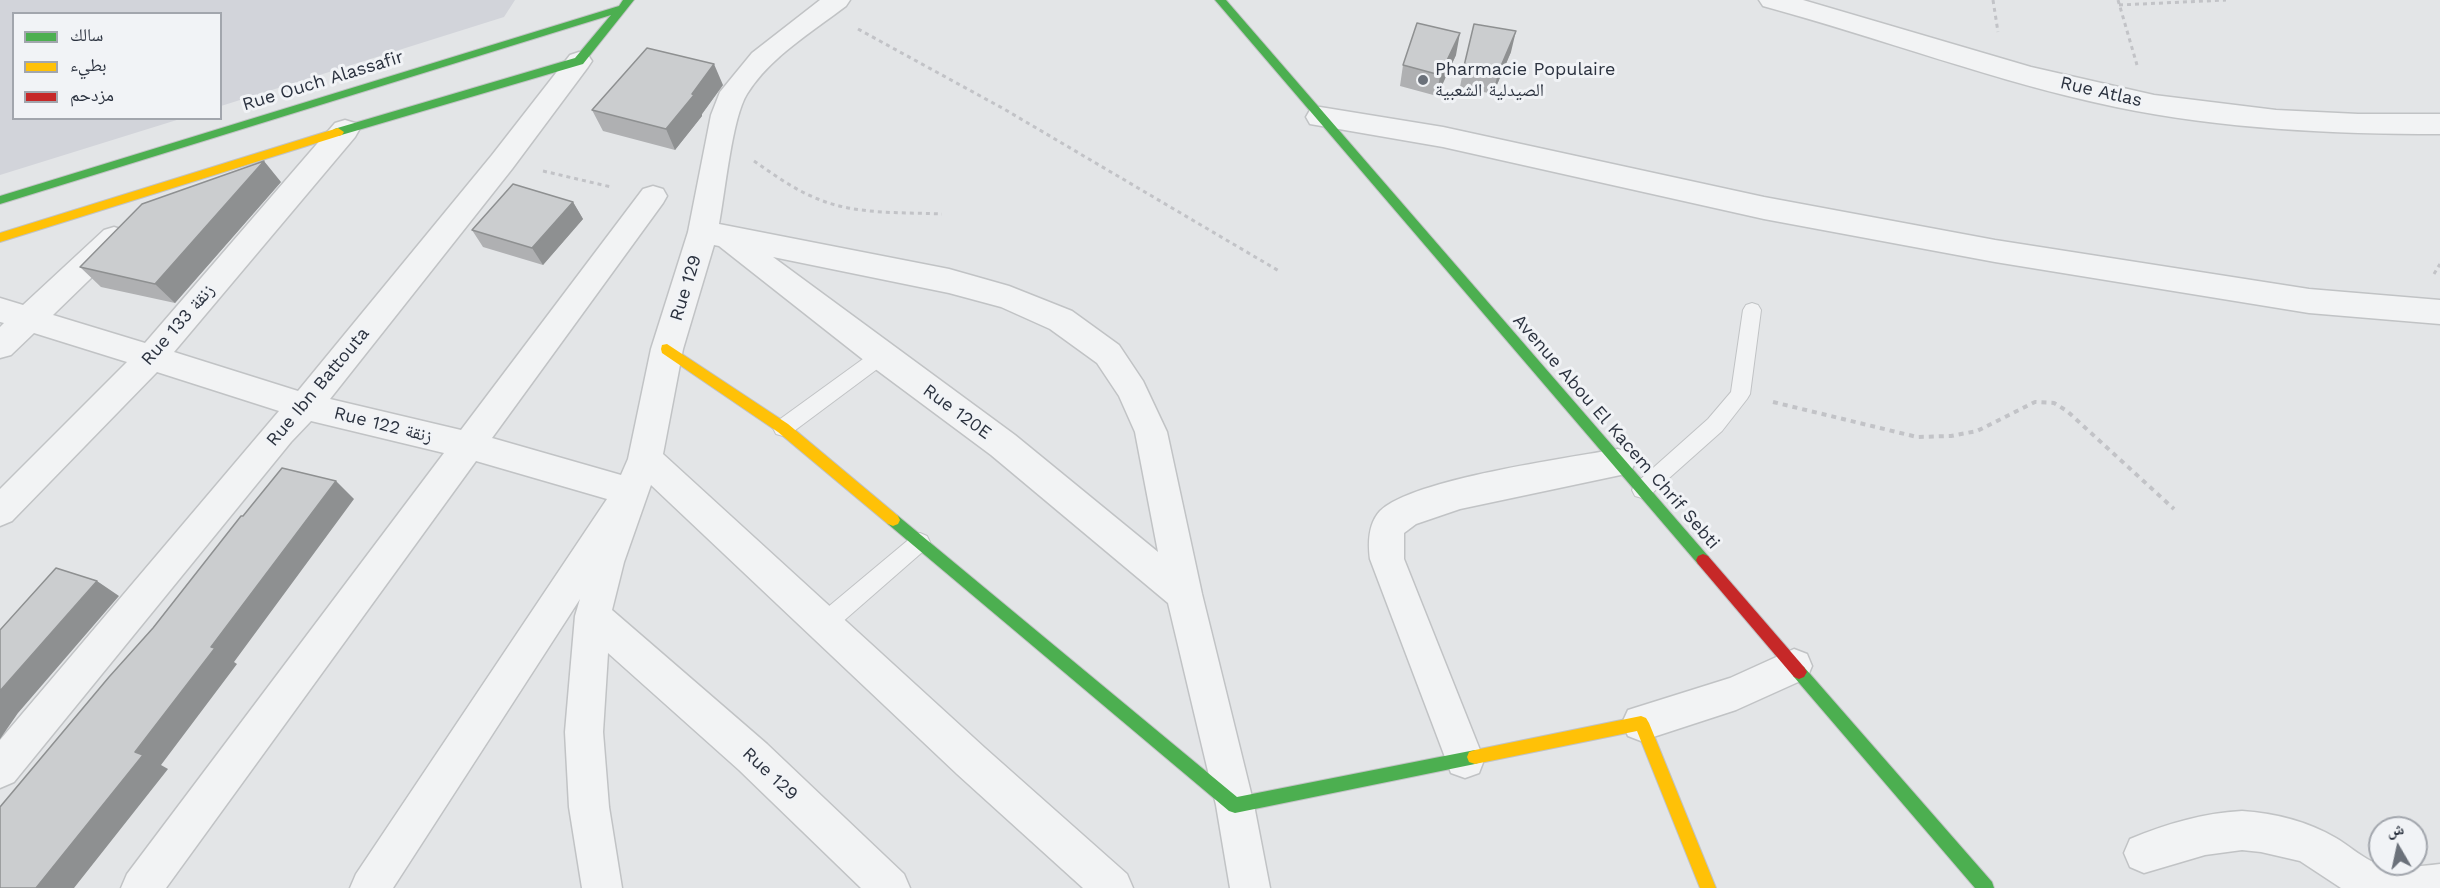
<!DOCTYPE html>
<html>
<head>
<meta charset="utf-8">
<style>
	body { margin:0 }
	#map { position:relative; width:2440px; height:888px; overflow:hidden; background:#e3e5e7; font-family:"Work Sans","Noto Naskh Arabic",sans-serif }
	canvas { display:block }
	.legend { position:absolute; left:12px; top:12px; width:210px; height:108px; box-sizing:border-box; background:#f1f3f6; border:2px solid #a2a6ad; margin:0; padding:8px 10px; list-style:none; font-size:18px; color:#2b323f }
	.legend li { display:flex; align-items:center; gap:12px; height:30px }
	.legend b { width:30px; border:2px solid #a2a6ad }
	.north { position:absolute; left:2368px; top:816px; width:60px; height:60px; box-sizing:border-box; background:#f1f3f6; border:2px solid #a2a6ad; border-radius:50%; rotate:351deg; font-size:16px; font-weight:700; line-height:24px; text-align:center; color:#2b323f }
	.north::after { content:''; display:block; margin:auto; width:21px; height:27px; background:#6b717a; clip-path:polygon(50% 0,100% 100%,50% 72%,0 100%) }
</style>
</head>
<body>
<div id="map">
<canvas width="2440" height="888"></canvas>
<ul class="legend">
<li><b style="height:8px;background:#4caf50"></b>سالك</li>
<li><b style="height:8px;background:#ffc107"></b>بطيء</li>
<li><b style="height:8px;background:#c62828"></b>مزدحم</li>
</ul>
<div class="north">ش</div>
</div>
<script>
const g = document.querySelector('canvas').getContext('2d');
g.lineJoin = 'round';
function paint(path, color) { g.fillStyle = color; g.fill(path, 'evenodd'); }
function stroke(path, color, width, dash) { g.strokeStyle = color; g.lineWidth = width; g.lineCap = dash ? 'butt' : 'round'; g.setLineDash(dash || []); g.stroke(path); }
function drawText(font, color, halo, rows, align = 'center') {
  g.font = font + ' "Work Sans","Noto Naskh Arabic",sans-serif'; g.lineWidth = 6; g.setLineDash([]); g.textBaseline = 'middle'; g.strokeStyle = halo; g.fillStyle = color; for (const [text, x, y, turn = 0] of rows) {
    g.save(); g.translate(x, y); g.rotate((+turn || 0) * Math.PI / 180); g.textAlign = isNaN(turn) ? turn : align; if (halo) g.strokeText(text, 0, 0); g.fillText(text, 0, 0); g.restore();
  }
}
const built = new Path2D(`
	M 0,0 L 515,0 L 504,17 L 221,106 L 220,14 L 14,14 L 14,118 L 180,119 L 0,175 Z`);
const pathFar1 = new Path2D(`
	M 1993,0 L 1998,32
	M 2118,0 L 2137,65
	M 2119,5 L 2226,0
	M 858,29 L 1004,109 L 1279,271
	M 754,161 C 774,175 795,190 818,199 C 856,215 901,212 942,214
	M 543,171 L 611,187
	M 2434,274 L 2440,264`);
const path = new Path2D(`
	M 1773,402 L 1917,437 L 1951,436 L 1977,431 L 2035,402 L 2054,403 L 2067,411 L 2174,509`);
const lane = new Path2D(`
	M 1752,303 L 1758,305 L 1761,310 L 1750,394 L 1747,399 L 1722,431 L 1649,496 L 1642,498 L 1635,496 L 1632,490 L 1635,484 L 1708,419 L 1731,392 L 1743,310 L 1746,305 Z
	M 881,349 L 888,351 L 890,356 L 888,361 L 790,434 L 783,436 L 776,434 L 773,428 L 776,422 L 874,351 Z
	M 920,533 L 927,536 L 930,542 L 927,548 L 832,631 L 824,634 L 816,631 L 813,624 L 816,617 L 913,536 Z`);
const street = new Path2D(`
	M 820,0 L 850,0 L 846,6 C 812,32 770,57 747,94 C 732,118 725,193 719,224 L 949,269 L 1009,286 L 1072,311 L 1119,345 L 1143,381 L 1167,432 L 1202,594 L 1254,805 L 1270,888 L 1230,888 L 1216,805 L 1168,603 L 991,455 L 870,365 L 719,246 L 714,245 L 683,349 L 663,454 L 985,748 L 1127,874 L 1133,888 L 1083,888 L 957,774 L 651,485 L 624,562 L 612,610 L 767,744 L 904,874 L 910,888 L 861,888 L 739,770 L 608,653 L 603,732 L 609,807 L 622,888 L 582,888 L 569,807 L 565,732 L 575,616 L 580,599 L 393,888 L 350,888 L 356,874 L 607,499 L 476,461 L 166,888 L 121,888 L 127,874 L 444,453 L 311,421 L 291,442 L 14,782 L 0,788 L 0,740 L 279,411 L 157,372 L 12,521 L 0,526 L 0,489 L 127,362 L 34,333 L 11,355 L 0,358 L 0,327 L 4,323 L 0,322 L 0,298 L 23,305 L 104,230 L 114,227 L 124,230 L 129,238 L 124,246 L 53,315 L 145,343 L 335,123 L 345,120 L 355,123 L 359,130 L 355,137 L 174,352 L 298,391 L 492,155 L 570,55 L 579,52 L 588,55 L 592,61 L 588,67 L 512,169 L 330,399 L 461,430 L 643,189 L 653,186 L 663,189 L 667,196 L 663,203 L 492,438 L 621,475 L 628,459 L 651,349 L 688,232 L 711,115 L 720,92 L 752,53 ZM 773,257 L 949,293 L 1001,307 L 1050,329 L 1097,363 L 1119,396 L 1135,432 L 1158,552 L 1015,435 Z
	M 1759,0 L 1803,0 L 2031,67 L 2154,95 L 2276,110 L 2358,114 L 2440,114 L 2440,134 C 2331,134 2223,129 2116,107 C 1996,82 1881,38 1763,6 Z
	M 1320,107 L 1443,127 L 1764,197 L 1995,240 L 2309,289 L 2440,300 L 2440,324 L 2309,313 L 1995,262 L 1764,219 L 1443,147 L 1310,124 L 1306,117 L 1310,110 Z
	M 1618,449 L 1630,453 L 1635,463 L 1630,473 L 1460,509 L 1416,524 L 1404,533 L 1404,559 L 1484,760 L 1479,773 L 1465,778 L 1451,773 L 1370,559 C 1368,543 1368,524 1380,511 C 1413,479 1568,458 1618,449 Z
	M 1794,649 L 1807,654 L 1812,666 L 1807,678 L 1736,710 L 1641,741 L 1628,736 L 1622,723 L 1628,710 L 1730,678 Z
	M 2242,811 C 2274,813 2307,821 2336,838 C 2348,845 2359,855 2371,861 C 2391,869 2418,867 2440,864 L 2440,888 L 2341,888 L 2300,861 L 2261,852 L 2242,850 L 2205,855 L 2144,873 L 2130,867 L 2124,853 L 2130,839 C 2166,824 2203,813 2242,811 Z`);
const fast = new Path2D(`
	M 623,0 L 634,0 L 583,64 L 338,136 L 332,132 L 334,129 L 575,58 L 611,15 L 0,204 L 0,196 L 619,6 Z
	M 1215,0 L 1226,0 L 1708,556 L 1710,560 L 1708,564 L 1703,566 L 1698,564 Z
	M 893,514 L 898,516 L 1237,797 L 1475,750 L 1481,752 L 1483,757 L 1481,762 L 1475,764 L 1235,813 L 1229,811 L 888,524 L 886,520 L 888,516 Z
	M 1799,665 L 1804,667 L 1992,882 L 1994,888 L 1975,888 L 1794,677 L 1791,672 L 1794,667 Z`);
const slow = new Path2D(`
	M 338,128 L 344,132 L 342,135 L 0,242 L 0,233 Z
	M 667,344 L 788,424 L 898,516 L 900,520 L 898,524 L 893,526 L 888,524 L 778,432 L 662,353 L 661,349 L 662,345 Z
	M 1641,716 L 1646,718 L 1649,723 L 1716,888 L 1700,888 L 1637,731 L 1475,764 L 1469,762 L 1467,757 L 1469,752 L 1475,750 Z`);
const jam = new Path2D(`
	M 1703,554 L 1708,556 L 1804,667 L 1807,672 L 1804,677 L 1799,679 L 1794,677 L 1698,564 L 1696,560 L 1698,556 Z`);
const wall = new Path2D(`
	M 1511,52 L 1493,94 L 1460,87 L 1464,66 Z
	M 1456,55 L 1437,96 L 1400,86 L 1403,65 Z
	M 723,85 L 702,114 L 702,116 L 675,150 L 603,131 L 592,110 Z
	M 281,182 L 175,303 L 101,287 L 80,267 Z
	M 573,202 L 583,219 L 543,265 L 483,247 L 472,230 Z`);
const shadedWall = new Path2D(`
	M 1516,31 L 1511,52 L 1493,94 L 1498,73 Z
	M 1460,33 L 1456,55 L 1437,96 L 1440,75 Z
	M 714,64 L 723,85 L 702,114 L 702,116 L 675,150 L 666,129 Z
	M 264,161 L 281,182 L 175,303 L 155,284 Z
	M 573,202 L 583,219 L 543,265 L 532,248 Z
	M 336,481 L 354,499 L 234,662 L 237,664 L 161,765 L 168,769 L 74,888 L 36,888 L 211,647 Z
	M 97,581 L 119,596 L 18,713 L 0,739 L 0,691 Z`);
const building = new Path2D(`
	M 1417,23 L 1460,33 L 1440,75 L 1403,65 Z
	M 1474,24 L 1516,31 L 1498,73 L 1464,66 Z
	M 647,48 L 714,64 L 692,94 L 694,95 L 666,129 L 592,110 Z
	M 264,161 L 155,284 L 80,267 L 142,204 Z
	M 513,184 L 573,202 L 532,248 L 472,230 Z
	M 282,468 L 336,481 L 211,647 L 215,648 L 135,752 L 143,755 L 36,888 L 0,888 L 0,807 L 109,677 L 153,628 L 241,516 L 243,516 Z
	M 56,568 L 97,581 L 0,691 L 0,630 Z`);
const markers = [
	[1423,80,6,"#6b717a"]
];
const poiNames = [
	["Pharmacie Populaire",1435,70],
	["الصيدلية الشعبية",1435,91]
];
const streetNames = [
	["Rue Ouch Alassafir",323,81,-17],
	["Rue Atlas",2101,92,13],
	["Rue 129",686,288,-73],
	["Rue 133 زنقة",178,325,-49],
	["Rue Ibn Battouta",318,387,-50],
	["Rue 120E",957,412,36],
	["Rue 122 زنقة",383,425,14],
	["Avenue Abou El Kacem Chrif Sebti",1616,432,49],
	["Rue 129",770,774,43]
];
paint(built, '#d2d4da');
stroke(lane, '#c1c3c5', 2);
stroke(street, '#c1c3c5', 3);
stroke(fast, '#c1c3c5', 2);
stroke(slow, '#c1c3c5', 2);
stroke(jam, '#c1c3c5', 2);
stroke(pathFar1, '#c2c3c7', 3, [4, 4]);
stroke(path, '#c2c3c7', 4, [5, 5]);
paint(lane, '#f2f3f4');
paint(street, '#f2f3f4');
paint(fast, '#4caf50');
paint(slow, '#ffc107');
paint(jam, '#c62828');
paint(wall, '#afb0b2');
paint(shadedWall, '#8e9091');
paint(building, '#cbcdcf');
stroke(building, '#8e9091', 1.5);
for (const [x, y, r, color] of markers) { const dot = new Path2D(); dot.arc(x, y, r, 0, 2 * Math.PI); g.fillStyle = color; g.fill(dot); stroke(dot, '#f1f3f6', 2); }
drawText('18px', '#2b323f', '#f1f3f6', poiNames, 'left');
drawText('18px', '#2b323f', '#f1f3f6', streetNames);
</script>
</body>
</html>
